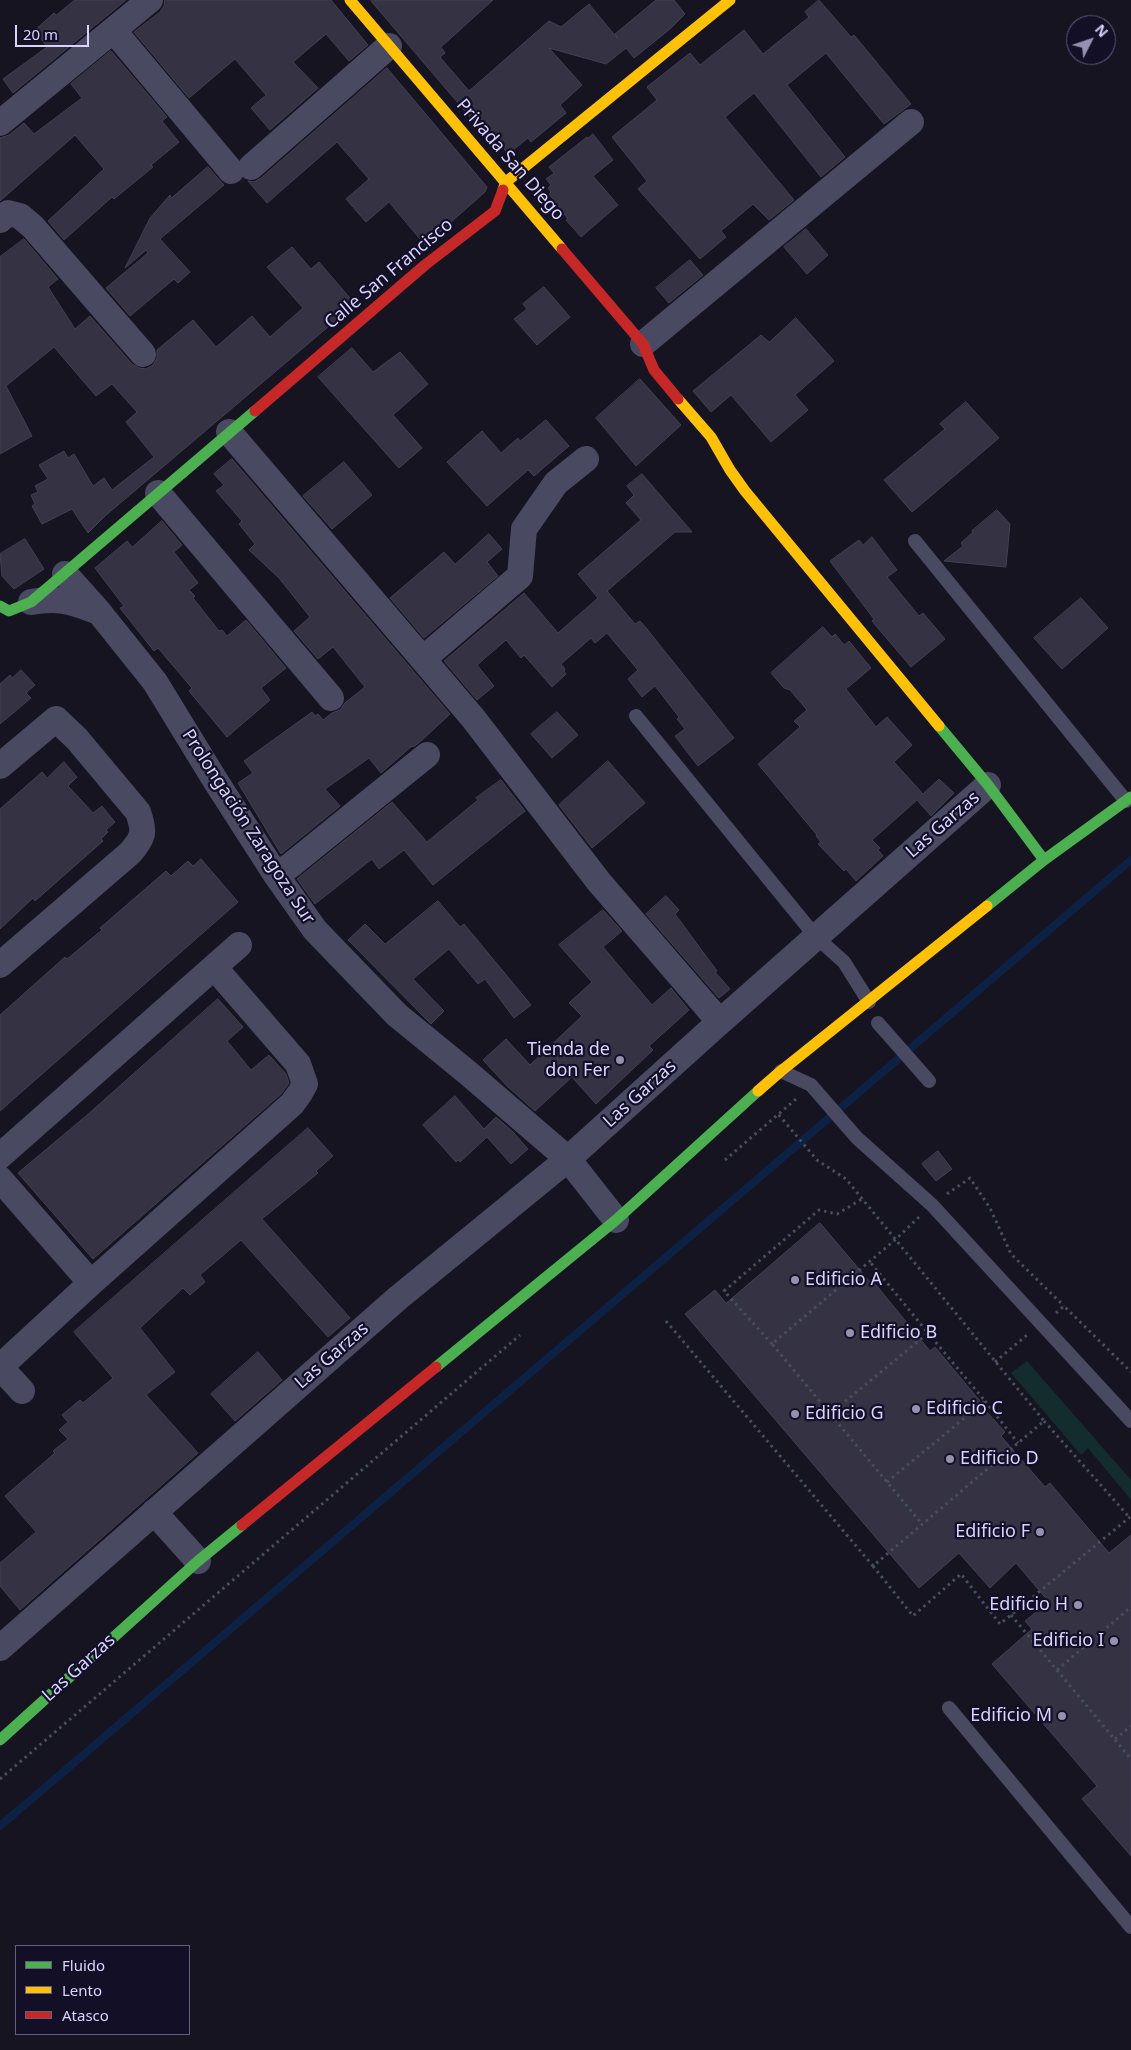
<!DOCTYPE html>
<html>
<head>
<meta charset="utf-8">
<style>
	body { margin:0 }
	#map { position:relative; width:1131px; height:2050px; overflow:hidden; background:#161421; font-family:"Noto Sans",sans-serif }
	canvas { display:block }
	.legend { position:absolute; left:15px; top:1945px; width:175px; height:90px; box-sizing:border-box; background:#130f26; border:1px solid #625e7d; margin:0; padding:6px 9px; list-style:none; font-size:15px; color:#d9d4ff }
	.legend li { display:flex; align-items:center; gap:10px; height:25px }
	.legend b { width:25px; border:1px solid #625e7d }
	.north { position:absolute; left:1066px; top:15px; width:50px; height:50px; box-sizing:border-box; background:#130f26; border:1px solid #625e7d; border-radius:50%; rotate:49deg; font-size:14px; font-weight:700; line-height:20px; text-align:center; color:#d9d4ff }
	.north::after { content:''; display:block; margin:auto; width:18px; height:22px; background:#9591b1; clip-path:polygon(50% 0,100% 100%,50% 72%,0 100%) }
	.scale { position:absolute; left:15px; top:25px; width:74px; height:22px; box-sizing:border-box; border:2px solid #d9d4ff; border-top:0; padding-left:6px; font-size:15px; line-height:18px; white-space:nowrap; color:#d9d4ff; -webkit-text-stroke:4px #130f26; paint-order:stroke }
</style>
</head>
<body>
<div id="map">
<canvas width="1131" height="2050"></canvas>
<ul class="legend">
<li><b style="height:6px;background:#4caf50"></b>Fluido</li>
<li><b style="height:6px;background:#ffc107"></b>Lento</li>
<li><b style="height:6px;background:#c62828"></b>Atasco</li>
</ul>
<div class="north">N</div>
<div class="scale">20 m</div>
</div>
<script>
const g = document.querySelector('canvas').getContext('2d');
g.lineJoin = 'round';
function paint(path, color) { g.fillStyle = color; g.fill(path, 'evenodd'); }
function stroke(path, color, width, dash) { g.strokeStyle = color; g.lineWidth = width; g.lineCap = dash ? 'butt' : 'round'; g.setLineDash(dash || []); g.stroke(path); }
function drawText(font, color, halo, rows, align = 'center') {
  g.font = font + ' "Noto Sans",sans-serif'; g.lineWidth = 4.5; g.setLineDash([]); g.textBaseline = 'middle'; g.strokeStyle = halo; g.fillStyle = color; for (const [text, x, y, turn = 0] of rows) {
    g.save(); g.translate(x, y); g.rotate((+turn || 0) * Math.PI / 180); g.textAlign = isNaN(turn) ? turn : align; if (halo) g.strokeText(text, 0, 0); g.fillText(text, 0, 0); g.restore();
  }
}
const green = new Path2D(`
	M 1027,1361 L 1131,1480 L 1131,1500 L 1088,1448 L 1081,1455 L 1011,1373 Z`);
const stream = new Path2D(`
	M 0,1826 L 1131,860`);
const building = new Path2D(`
	M 75,0 L 126,0 L 13,93 L 3,79 L 47,47 L 35,30 L 54,13 L 56,15 Z
	M 165,0 L 331,0 L 368,45 L 349,61 L 326,34 L 293,62 L 318,88 L 270,130 L 251,108 L 266,95 L 235,59 L 189,98 L 134,32 L 160,12 L 164,6 Z
	M 373,0 L 493,0 L 441,47 L 445,53 L 440,57 L 469,91 L 549,21 L 561,27 L 589,4 L 618,39 L 615,34 L 656,0 L 674,0 L 685,14 L 670,29 L 634,58 L 626,48 L 606,64 L 549,48 L 582,85 L 560,105 L 566,113 L 531,142 L 528,138 L 508,154 L 476,112 L 470,117 L 371,1 Z
	M 819,0 L 851,37 L 854,35 L 911,104 L 884,124 L 826,53 L 787,85 L 845,157 L 821,177 L 754,93 L 725,117 L 794,200 L 769,220 L 753,204 L 721,231 L 726,237 L 700,259 L 638,189 L 647,181 L 612,137 L 657,100 L 647,87 L 690,53 L 700,65 L 744,30 L 763,54 L 809,17 L 805,12 Z
	M 111,51 L 167,117 L 162,121 L 179,142 L 151,165 L 153,167 L 114,199 L 112,197 L 64,240 L 48,221 L 104,169 L 75,135 L 0,201 L 0,138 L 9,135 L 24,123 L 34,134 L 82,98 L 71,84 Z
	M 387,68 L 487,187 L 485,192 L 425,245 L 389,202 L 366,222 L 346,199 L 369,179 L 337,142 L 267,203 L 248,181 L 254,182 L 261,178 Z
	M 593,134 L 613,160 L 593,176 L 618,205 L 581,237 L 566,220 L 568,219 L 549,194 L 551,192 L 548,188 L 551,185 L 546,179 L 554,173 L 549,167 L 587,137 L 588,138 Z
	M 208,167 L 224,185 L 160,239 L 190,272 L 178,283 L 174,279 L 130,316 L 106,288 L 148,253 L 146,250 L 125,268 L 150,218 L 170,195 L 171,198 Z
	M 806,229 L 828,255 L 807,274 L 784,247 Z
	M 24,239 L 58,279 L 48,287 L 75,329 L 90,316 L 132,364 L 139,368 L 146,369 L 153,365 L 157,358 L 157,350 L 193,320 L 216,347 L 252,316 L 270,337 L 303,308 L 267,267 L 292,247 L 311,269 L 319,262 L 355,304 L 105,516 L 88,533 L 72,509 L 42,524 L 32,506 L 35,504 L 31,495 L 38,492 L 35,486 L 48,479 L 39,465 L 64,451 L 68,458 L 74,454 L 93,486 L 104,478 L 112,490 L 154,457 L 126,422 L 137,412 L 112,384 L 96,396 L 54,347 L 6,386 L 32,436 L 0,454 L 0,257 Z
	M 690,260 L 703,275 L 669,303 L 656,288 Z
	M 544,287 L 570,317 L 537,345 L 514,319 L 527,309 L 523,304 Z
	M 796,318 L 834,361 L 795,395 L 808,410 L 771,442 L 731,395 L 711,412 L 693,391 L 761,335 L 769,342 Z
	M 352,348 L 373,372 L 400,352 L 428,384 L 393,415 L 422,448 L 399,468 L 318,377 Z
	M 640,379 L 681,425 L 636,466 L 596,418 Z
	M 966,402 L 999,438 L 912,512 L 884,480 L 945,429 L 940,424 Z
	M 546,420 L 569,446 L 534,476 L 528,470 L 487,506 L 447,462 L 482,431 L 501,453 L 518,438 L 520,441 Z
	M 232,459 L 450,714 L 420,742 L 413,747 L 412,746 L 381,773 L 369,758 L 325,789 L 340,806 L 281,854 L 238,783 L 253,773 L 244,761 L 312,712 L 315,716 L 318,714 L 323,720 L 332,713 L 340,710 L 345,703 L 365,687 L 333,647 L 318,659 L 294,631 L 310,617 L 279,578 L 249,550 L 255,544 L 239,524 L 242,521 L 216,491 L 224,485 L 214,474 Z
	M 344,462 L 372,495 L 332,529 L 303,496 Z
	M 642,474 L 692,532 L 675,532 L 607,591 L 635,624 L 640,621 L 647,629 L 734,738 L 698,766 L 675,736 L 685,729 L 677,719 L 679,717 L 655,686 L 642,697 L 628,679 L 638,670 L 607,633 L 595,643 L 591,638 L 561,664 L 565,669 L 564,671 L 566,674 L 552,687 L 524,655 L 521,658 L 506,640 L 477,665 L 494,686 L 477,700 L 444,661 L 524,593 L 558,633 L 598,598 L 578,574 L 641,520 L 626,503 L 634,495 L 627,486 Z
	M 997,510 L 1010,524 L 1006,567 L 944,561 L 963,546 L 961,543 L 973,532 L 972,531 Z
	M 162,521 L 182,545 L 174,552 L 198,583 L 189,590 L 195,596 L 193,598 L 219,631 L 222,630 L 227,636 L 246,620 L 286,668 L 261,688 L 270,700 L 227,737 L 189,691 L 192,688 L 158,648 L 154,651 L 120,608 L 124,606 L 95,568 L 127,541 L 132,547 Z
	M 489,534 L 502,549 L 487,562 L 498,576 L 424,638 L 390,598 L 444,552 L 455,564 Z
	M 872,537 L 897,570 L 887,577 L 919,616 L 923,613 L 945,639 L 911,667 L 872,621 L 874,619 L 830,561 L 859,540 L 863,545 Z
	M 25,539 L 44,569 L 14,589 L 2,576 L 0,554 Z
	M 1081,598 L 1108,628 L 1062,669 L 1034,638 Z
	M 823,627 L 832,637 L 835,634 L 844,645 L 849,641 L 871,668 L 846,689 L 876,727 L 887,717 L 912,745 L 894,762 L 923,794 L 939,779 L 954,793 L 931,816 L 917,800 L 872,840 L 880,848 L 878,850 L 883,856 L 856,881 L 846,869 L 844,871 L 818,844 L 821,842 L 816,836 L 817,835 L 758,764 L 800,727 L 794,721 L 807,710 L 790,690 L 784,688 L 771,673 Z
	M 21,670 L 35,685 L 26,693 L 31,698 L 0,724 L 0,684 L 10,675 L 12,678 Z
	M 557,712 L 578,735 L 552,758 L 531,734 Z
	M 608,761 L 645,803 L 592,848 L 559,805 Z
	M 64,762 L 77,777 L 68,786 L 93,813 L 102,806 L 115,822 L 106,830 L 108,832 L 101,839 L 103,841 L 35,901 L 33,898 L 0,929 L 0,809 L 42,772 L 47,778 Z
	M 501,780 L 525,811 L 433,885 L 404,850 L 379,869 L 372,859 L 315,904 L 297,879 L 392,802 L 427,842 L 478,800 L 476,798 Z
	M 201,859 L 238,902 L 0,1111 L 0,1015 L 65,957 L 67,959 L 102,930 L 100,928 L 166,871 L 171,876 L 188,861 L 193,866 Z
	M 666,896 L 679,910 L 675,914 L 717,971 L 715,972 L 730,989 L 719,998 L 646,914 Z
	M 438,901 L 460,927 L 464,924 L 531,1005 L 514,1018 L 485,979 L 478,984 L 449,949 L 413,979 L 444,1011 L 431,1024 L 348,940 L 365,924 L 385,944 Z
	M 603,910 L 622,931 L 603,947 L 652,1005 L 671,988 L 689,1010 L 649,1046 L 653,1050 L 596,1104 L 572,1077 L 535,1111 L 507,1086 L 483,1060 L 506,1039 L 530,1065 L 582,1016 L 569,1003 L 592,982 L 559,945 Z
	M 218,999 L 243,1027 L 227,1041 L 251,1070 L 269,1055 L 286,1074 L 289,1083 L 281,1094 L 93,1259 L 18,1173 L 86,1116 Z
	M 455,1096 L 484,1129 L 496,1117 L 513,1132 L 528,1149 L 511,1164 L 487,1137 L 460,1162 L 458,1160 L 456,1162 L 423,1125 Z
	M 308,1128 L 333,1156 L 316,1171 L 318,1173 L 262,1219 L 350,1318 L 328,1337 L 241,1240 L 200,1275 L 205,1282 L 190,1295 L 183,1288 L 140,1328 L 175,1372 L 146,1395 L 198,1453 L 20,1610 L 0,1586 L 0,1563 L 36,1532 L 5,1496 L 55,1453 L 53,1451 L 68,1439 L 59,1430 L 68,1422 L 62,1415 L 80,1400 L 83,1403 L 113,1378 L 74,1332 Z
	M 938,1151 L 952,1169 L 936,1181 L 922,1164 Z
	M 820,1223 L 870,1282 L 872,1280 L 930,1351 L 935,1347 L 980,1401 L 978,1402 L 1005,1432 L 1001,1436 L 1045,1487 L 1050,1483 L 1109,1553 L 1131,1535 L 1131,1856 L 1082,1799 L 1097,1786 L 992,1664 L 1032,1629 L 1025,1621 L 1049,1602 L 1016,1563 L 990,1588 L 959,1553 L 919,1588 L 685,1314 L 715,1290 L 726,1303 Z
	M 258,1352 L 282,1380 L 235,1421 L 211,1394 Z`);
const path = new Path2D(`
	M 725,1160 L 796,1099
	M 947,1194 L 970,1178 L 990,1208 L 1011,1254 L 1064,1306
	M 919,1217 L 895,1240 L 772,1344 L 922,1524
	M 1056,1313 L 1064,1306 L 1131,1372
	M 666,1321 L 873,1566 L 1044,1421 L 846,1179 L 817,1160 L 778,1114
	M 772,1344 L 724,1291 L 819,1210 L 837,1214 L 862,1199
	M 995,1362 L 1027,1335
	M 985,1401 L 1018,1443
	M 830,1414 L 928,1333 L 870,1262
	M 1044,1421 L 1130,1518
	M 887,1482 L 985,1401 L 928,1333
	M 873,1566 L 913,1616 L 961,1574 L 1000,1624 L 1130,1517
	M 1011,1615 L 1131,1759
	M 1057,1670 L 1131,1607
	M 1115,1739 L 1131,1726
	M 0,1779 L 520,1335`);
const lane = new Path2D(`
	M 915,541 L 1126,801
	M 636,716 L 816,937 L 844,962 L 869,1002
	M 878,1023 L 929,1081
	M 781,1071 L 811,1085 L 857,1138 L 932,1205 L 1131,1421
	M 949,1708 L 1131,1927`);
const street = new Path2D(`
	M 114,31 L 231,171
	M 0,123 L 150,0
	M 251,167 L 389,46
	M 0,220 L 8,213 L 20,216 L 33,227 L 143,354
	M 643,344 L 911,122
	M 229,432 L 473,718 L 599,882 L 720,1022
	M 158,493 L 331,698
	M 65,574 L 99,612 L 155,682 L 215,780 L 276,875 L 315,930 L 397,1015 L 468,1073 L 568,1159 L 616,1220
	M 31,602 C 57,597 71,601 96,611
	M 423,659 L 520,576 L 524,529 L 556,483 L 586,459
	M 0,766 L 56,719 L 77,739 L 138,812 C 145,832 144,837 130,853 L 0,965
	M 276,875 L 291,865 L 427,755
	M 0,1156 L 239,945
	M 0,1179 L 91,1283
	M 0,1367 L 91,1283 L 292,1104 L 300,1093 L 305,1084 L 298,1064 L 214,967
	M 0,1367 L 22,1391
	M 154,1512 L 198,1561
	M 0,1648 L 398,1298 L 568,1159 L 713,1028 L 988,785`);
const fast = new Path2D(`
	M 0,606 L 9,611 L 31,602 L 255,411
	M 939,726 L 988,785 L 1044,860
	M 987,906 L 1044,860 L 1131,797
	M 436,1367 L 616,1220 L 758,1091
	M 0,1740 L 198,1561 L 242,1525`);
const slow = new Path2D(`
	M 350,0 L 562,249
	M 503,190 L 506,182 L 730,0
	M 678,399 L 711,437 L 730,470 L 745,491 L 939,726
	M 758,1091 L 781,1071 L 987,906`);
const jam = new Path2D(`
	M 562,249 L 643,344 L 654,370 L 678,399
	M 255,411 L 425,265 L 495,211 L 503,190
	M 242,1525 L 436,1367`);
const markers = [
	[620,1060,5,"#9591b1"],
	[795,1280,5,"#9591b1"],
	[850,1333,5,"#9591b1"],
	[916,1409,5,"#9591b1"],
	[795,1414,5,"#9591b1"],
	[950,1459,5,"#9591b1"],
	[1040,1532,5,"#9591b1"],
	[1078,1605,5,"#9591b1"],
	[1114,1641,5,"#9591b1"],
	[1062,1716,5,"#9591b1"]
];
const streetNames = [
	["Privada San Diego",510,160,49],
	["Calle San Francisco",389,274,-40],
	["Las Garzas",943,825,-41],
	["Prolongación Zaragoza Sur",248,827,57],
	["Las Garzas",640,1094,-42],
	["Las Garzas",332,1356,-41],
	["Las Garzas",79,1668,-42]
];
const poiNames = [
	["Tienda de",610,1050],
	["don Fer",610,1071],
	["Edificio A",805,1280,"left"],
	["Edificio B",860,1333,"left"],
	["Edificio C",926,1409,"left"],
	["Edificio G",805,1414,"left"],
	["Edificio D",960,1459,"left"],
	["Edificio F",1030,1532],
	["Edificio H",1068,1605],
	["Edificio I",1104,1641],
	["Edificio M",1052,1716]
];
paint(green, '#132c2d');
stroke(stream, '#0d2144', 8);
paint(building, '#343243');
stroke(building, '#433f54', 1);
stroke(path, '#44505f', 3, [2.5, 4]);
stroke(lane, '#4a4962', 14);
stroke(street, '#4a4962', 26);
stroke(fast, '#4caf50', 11);
stroke(slow, '#ffc107', 11);
stroke(jam, '#c62828', 11);
for (const [x, y, r, color] of markers) { const dot = new Path2D(); dot.arc(x, y, r, 0, 2 * Math.PI); g.fillStyle = color; g.fill(dot); stroke(dot, '#130f26', 2); }
drawText('18px', '#d9d4ff', '#130f26', streetNames);
drawText('18px', '#d9d4ff', '#130f26', poiNames, 'right');
</script>
</body>
</html>
